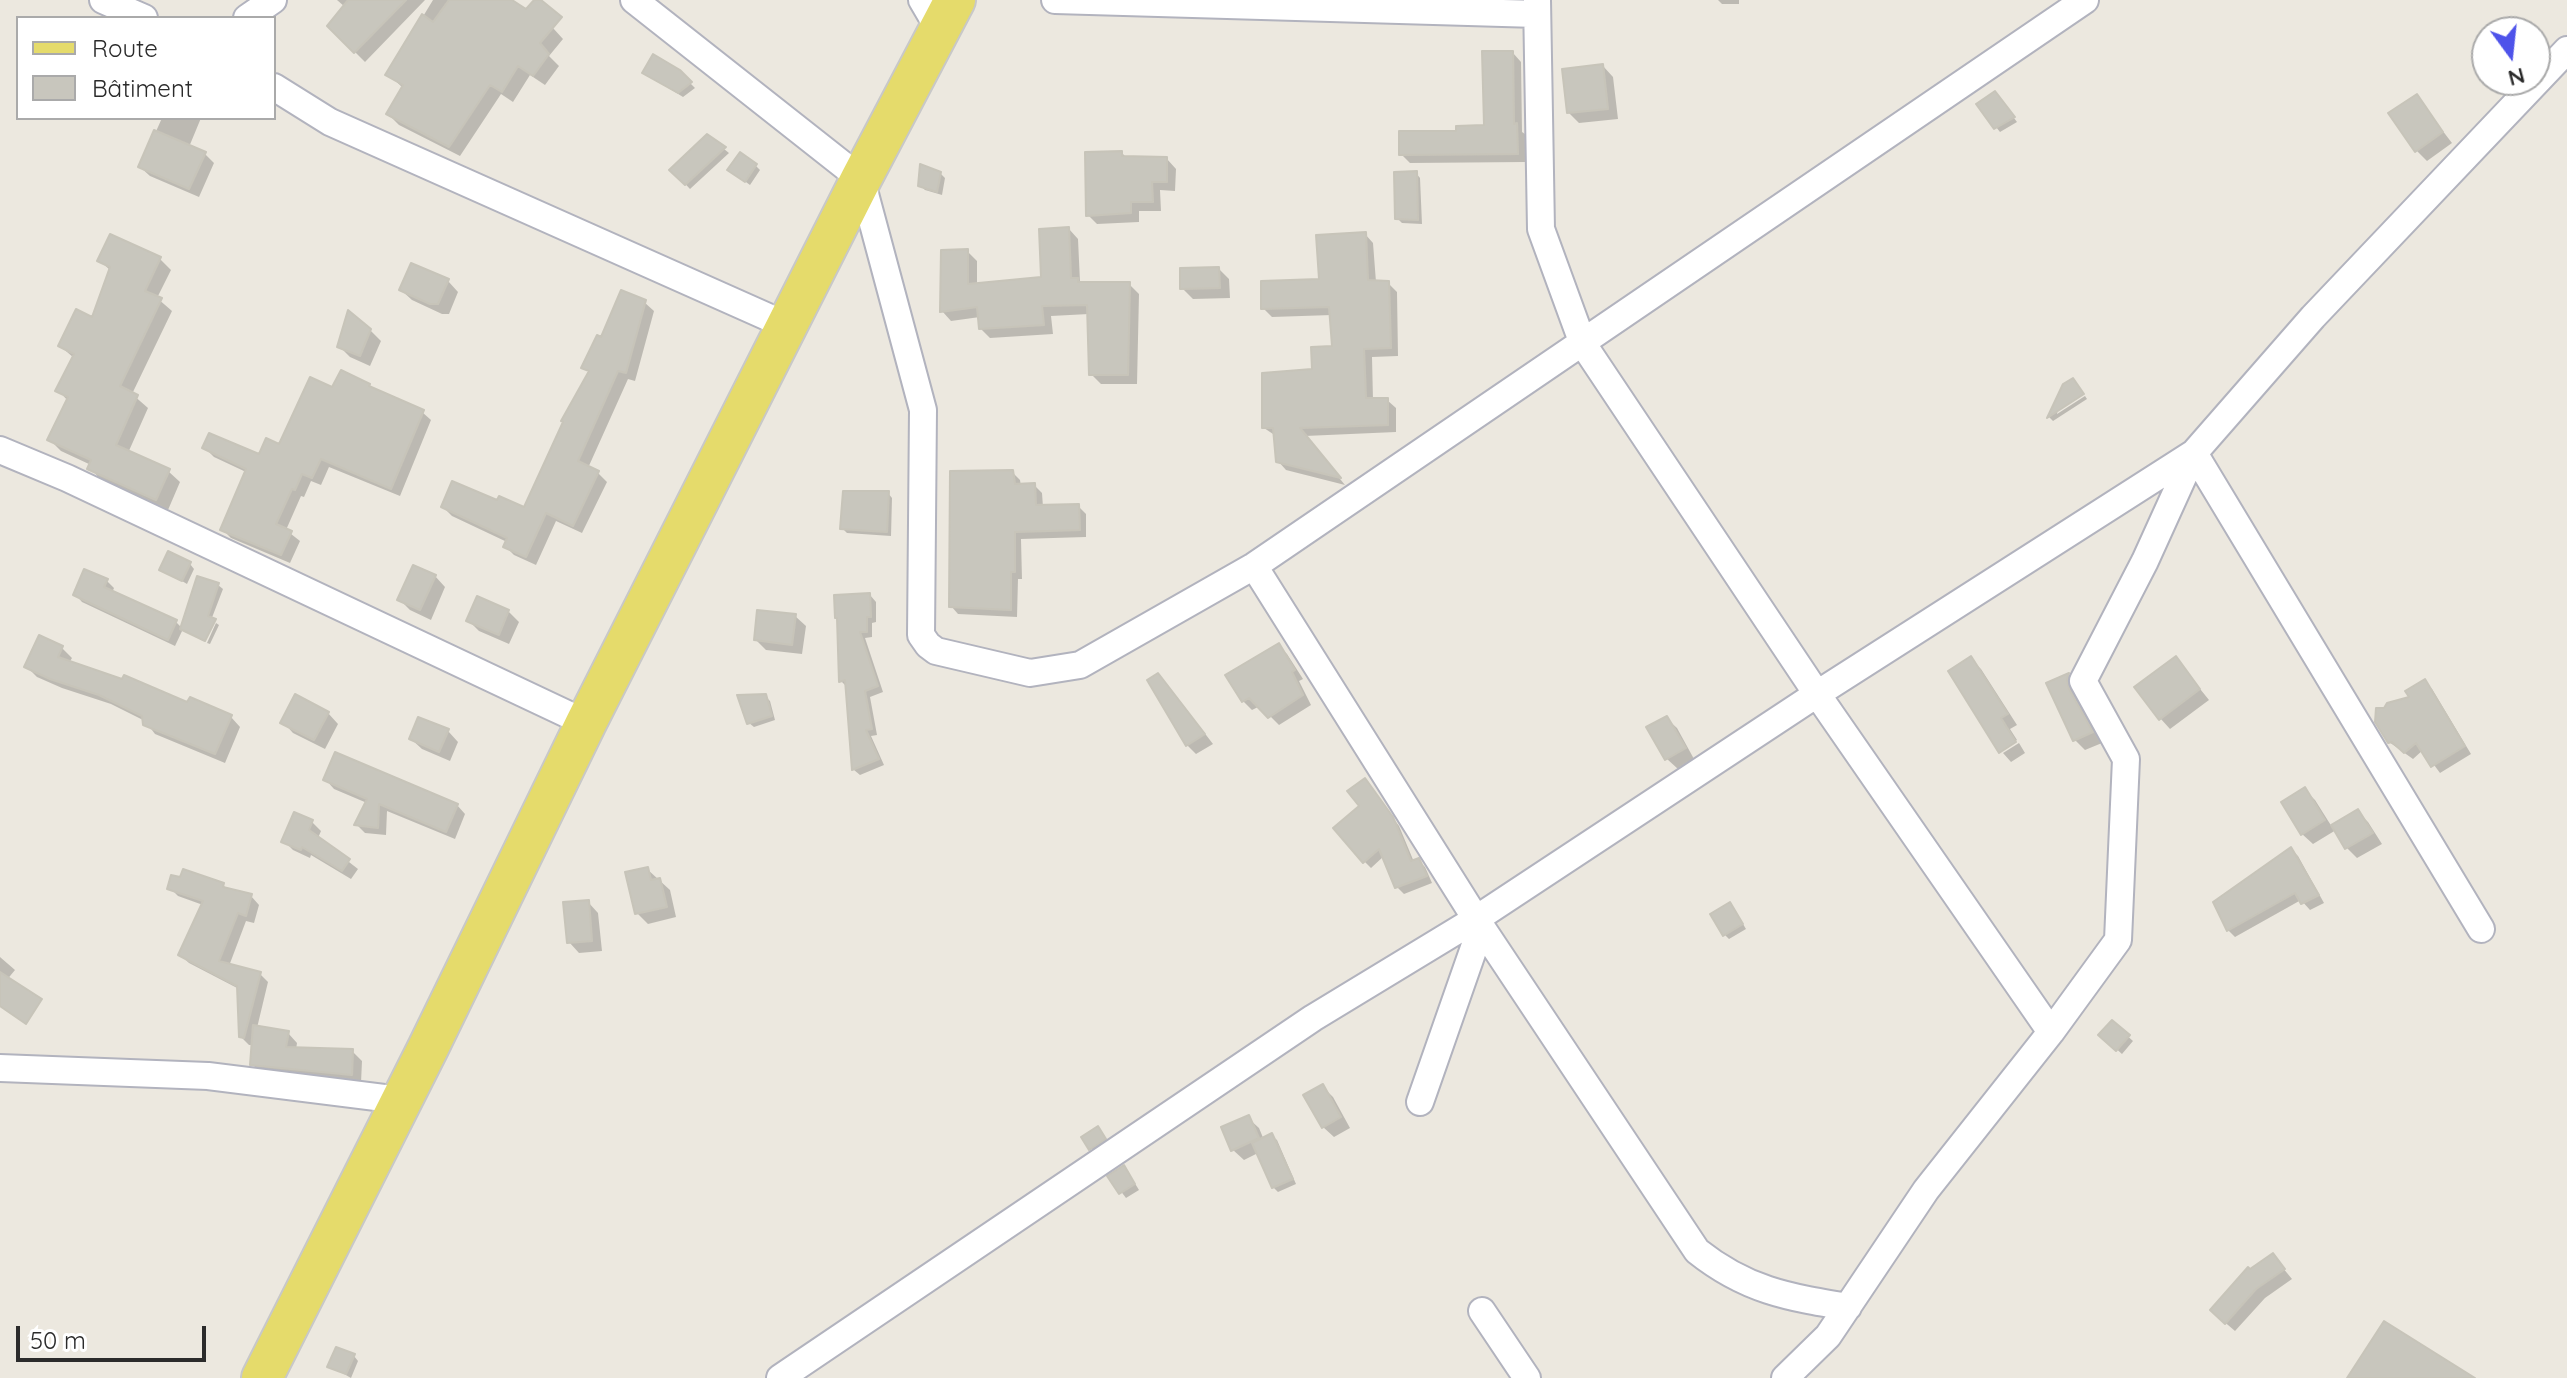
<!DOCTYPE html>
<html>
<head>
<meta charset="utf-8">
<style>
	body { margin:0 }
	#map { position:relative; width:2567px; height:1378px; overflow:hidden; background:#ece8df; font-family:Quicksand,sans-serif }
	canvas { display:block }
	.legend { position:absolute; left:16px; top:16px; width:260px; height:104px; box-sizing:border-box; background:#fff; border:2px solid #aaa; margin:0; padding:10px 14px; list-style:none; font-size:24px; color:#2b2b2b }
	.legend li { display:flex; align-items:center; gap:16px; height:40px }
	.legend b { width:40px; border:2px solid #aaa }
	.north { position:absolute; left:2471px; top:16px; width:80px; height:80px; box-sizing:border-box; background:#fff; border:2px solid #aaa; border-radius:50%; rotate:165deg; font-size:22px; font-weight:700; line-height:32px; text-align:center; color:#2b2b2b }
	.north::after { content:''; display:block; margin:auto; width:28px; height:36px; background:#4e53ea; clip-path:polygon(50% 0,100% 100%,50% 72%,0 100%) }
	.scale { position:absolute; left:16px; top:1326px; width:190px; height:36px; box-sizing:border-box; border:4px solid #2b2b2b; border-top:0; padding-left:10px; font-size:24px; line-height:28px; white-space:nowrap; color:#2b2b2b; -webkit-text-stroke:6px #fff; paint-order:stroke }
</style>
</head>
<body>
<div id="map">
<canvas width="2567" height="1378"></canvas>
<ul class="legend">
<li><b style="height:10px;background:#e5db6b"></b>Route</li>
<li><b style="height:22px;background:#c8c6bd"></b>Bâtiment</li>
</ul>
<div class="north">N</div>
<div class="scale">50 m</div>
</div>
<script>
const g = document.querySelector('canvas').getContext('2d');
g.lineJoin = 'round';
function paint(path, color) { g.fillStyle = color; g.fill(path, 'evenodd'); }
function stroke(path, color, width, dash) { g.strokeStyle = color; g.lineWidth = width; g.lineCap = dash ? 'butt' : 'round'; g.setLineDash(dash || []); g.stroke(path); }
const shadow = new Path2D(`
	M 337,0 L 425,0 L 365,62 L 329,26 L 345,7 Z
	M 433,0 L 508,0 L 553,28 L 563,39 L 549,56 L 559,66 L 545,85 L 530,75 L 513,102 L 501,94 L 460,156 L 399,125 L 388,114 L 403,88 L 388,74 Z
	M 1718,0 L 1739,0 L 1739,4 L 1722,4 Z
	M 1513,53 L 1521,62 L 1522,132 L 1525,134 L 1526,162 L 1410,163 L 1401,154 L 1458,133 L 1486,127 Z
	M 1603,66 L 1613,77 L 1618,119 L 1579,123 L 1568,112 Z
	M 679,72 L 695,88 L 683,97 L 644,73 Z
	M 2416,96 L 2452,143 L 2427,161 L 2416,150 Z
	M 1999,98 L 2017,122 L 2000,132 L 1996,127 Z
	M 162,118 L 201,118 L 189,147 L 205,154 L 214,163 L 199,197 L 150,176 L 140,167 Z
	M 708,136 L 729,153 L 690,189 L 672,170 Z
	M 1122,153 L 1127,158 L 1167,159 L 1176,169 L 1175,191 L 1160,190 L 1161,211 L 1139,211 L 1139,222 L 1097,224 L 1088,215 Z
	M 756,166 L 760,170 L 750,185 L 735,174 Z
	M 940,173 L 945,178 L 942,195 L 925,190 L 920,185 Z
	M 1416,173 L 1420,178 L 1422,224 L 1402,223 L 1397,218 Z
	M 1069,229 L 1078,239 L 1080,282 L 1129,284 L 1139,294 L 1137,384 L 1101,384 L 1091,374 L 1089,314 L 1051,316 L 1053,334 L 990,338 L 981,329 L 980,317 L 951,321 L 942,311 L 967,251 L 977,261 L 977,285 L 1043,279 Z
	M 1365,234 L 1373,243 L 1376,282 L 1388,283 L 1397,292 L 1398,356 L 1372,357 L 1373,400 L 1387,400 L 1396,408 L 1396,432 L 1305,436 L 1345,485 L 1286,470 L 1278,461 L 1276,436 L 1264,428 L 1334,348 L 1332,315 L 1272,317 L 1263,308 L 1321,281 Z
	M 160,259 L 171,270 L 157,298 L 172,311 L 132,394 L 148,408 L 128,453 L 168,471 L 180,482 L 168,510 L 101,480 L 90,468 L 91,465 L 61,451 L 49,439 L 68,401 L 58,390 L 74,358 L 60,346 L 94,320 L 111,271 L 99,260 Z
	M 1219,269 L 1229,279 L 1230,298 L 1193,299 L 1182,288 Z
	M 448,281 L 458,292 L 449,314 L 442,314 L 412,300 L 401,290 Z
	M 644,302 L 654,311 L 635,381 L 628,379 L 588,468 L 597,472 L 607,482 L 582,533 L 556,521 L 536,565 L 514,555 L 505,546 L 507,542 L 452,516 L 443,507 L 498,503 L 525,509 L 590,373 L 584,367 L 602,340 Z
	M 370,330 L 381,341 L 370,366 L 350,357 L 339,346 Z
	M 369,385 L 374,390 L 422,412 L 431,420 L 400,496 L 329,467 L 321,485 L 311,481 L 304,497 L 301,496 L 286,530 L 300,541 L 290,563 L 231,538 L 222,529 L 246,472 L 214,457 L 205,448 L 260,457 L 280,447 L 333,390 Z
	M 2064,385 L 2057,414 L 2085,396 L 2087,399 L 2053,421 L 2049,417 Z
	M 1012,472 L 1020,480 L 1021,486 L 1034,485 L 1042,493 L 1043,507 L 1078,506 L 1086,514 L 1086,537 L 1021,539 L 1022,579 L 1018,579 L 1017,617 L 958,614 L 951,606 Z
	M 888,493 L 892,498 L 891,536 L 847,533 L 842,528 Z
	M 190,564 L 194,569 L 187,584 L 162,569 Z
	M 435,576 L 445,587 L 431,620 L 410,610 L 400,600 Z
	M 107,581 L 114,588 L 112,593 L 176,622 L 182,628 L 218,585 L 223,589 L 203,641 L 183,629 L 175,646 L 82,602 L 75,594 Z
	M 870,595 L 876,602 L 876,622 L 872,623 L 872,637 L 865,638 L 883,692 L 870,697 L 877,735 L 871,736 L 884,765 L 860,775 L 854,770 L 848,688 L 841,681 Z
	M 508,611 L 519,622 L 509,644 L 479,631 L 468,620 Z
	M 795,616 L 806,626 L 802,654 L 766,650 L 756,640 Z
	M 216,623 L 219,625 L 210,644 L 207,643 Z
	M 1278,645 L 1287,654 L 1303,679 L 1299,681 L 1311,705 L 1279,725 L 1260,706 L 1252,710 L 1243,701 Z
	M 62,648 L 72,658 L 69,663 L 188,705 L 231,717 L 240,727 L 225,763 L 155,734 L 145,721 L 111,704 L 62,688 L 37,677 L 27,667 Z
	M 1971,659 L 1981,669 L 2017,725 L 2010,729 L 2017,740 L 2001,750 Z
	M 2176,659 L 2209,700 L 2170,729 L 2160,718 Z
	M 2069,675 L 2079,685 L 2077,692 L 2079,701 L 2102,743 L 2085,750 L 2075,740 L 2049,684 Z
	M 2424,682 L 2432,689 L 2471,754 L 2440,773 L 2423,750 L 2413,759 L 2389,742 L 2386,710 L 2413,698 Z
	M 1167,684 L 1213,744 L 1196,754 L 1187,745 Z
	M 765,696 L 770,701 L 775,720 L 754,727 L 749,723 Z
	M 328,713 L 338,724 L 325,749 L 293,733 L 283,722 Z
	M 1666,718 L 1677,728 L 1694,759 L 1678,769 L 1667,759 Z
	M 448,731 L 458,742 L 450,761 L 422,749 L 411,739 Z
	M 2019,743 L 2025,753 L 2011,762 L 2003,753 Z
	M 326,780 L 457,805 L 465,814 L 455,839 L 387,811 L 386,835 L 365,833 L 357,825 L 367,803 L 334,789 Z
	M 1365,780 L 1399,826 L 1414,862 L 1418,860 L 1425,867 L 1432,883 L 1404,894 L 1397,887 L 1384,856 L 1371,868 L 1364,861 L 1361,807 Z
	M 2304,789 L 2315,800 L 2332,827 L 2358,812 L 2368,822 L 2382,844 L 2357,858 L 2347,848 L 2336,830 L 2313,844 L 2302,834 Z
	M 295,814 L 312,822 L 321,831 L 318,838 L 358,869 L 351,879 L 311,855 L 310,858 L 293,850 L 284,841 Z
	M 2291,849 L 2298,856 L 2324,903 L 2310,910 L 2301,900 L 2235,937 L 2228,930 Z
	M 647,869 L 670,890 L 676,917 L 648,924 L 637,913 Z
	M 223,885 L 229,891 L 251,896 L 259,905 L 254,923 L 246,921 L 229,966 L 260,974 L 268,982 L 257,1028 L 288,1033 L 297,1043 L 296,1050 L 352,1051 L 362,1061 L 361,1083 L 262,1074 L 252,1064 L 254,1045 L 249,1045 L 241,1037 L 239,989 L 189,963 L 180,955 L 203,905 L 178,896 L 170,888 Z
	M 588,902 L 598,913 L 602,951 L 579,953 L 569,942 Z
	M 1734,909 L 1746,929 L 1729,939 L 1724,934 Z
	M 0,957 L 15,970 L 1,987 L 0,986 Z
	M 2112,1022 L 2133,1041 L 2122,1054 L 2101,1035 Z
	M 1323,1087 L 1333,1097 L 1350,1128 L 1334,1137 L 1323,1127 Z
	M 1248,1118 L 1259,1128 L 1264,1140 L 1272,1136 L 1277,1140 L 1296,1184 L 1278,1192 L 1273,1187 L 1258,1153 L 1244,1160 L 1233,1150 Z
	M 1102,1133 L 1109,1144 L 1095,1153 L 1091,1148 Z
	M 1128,1172 L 1139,1190 L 1126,1198 L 1110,1177 Z
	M 2273,1256 L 2292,1279 L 2265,1298 L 2235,1331 L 2221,1319 Z
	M 354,1356 L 358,1361 L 351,1378 L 330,1366 Z`);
const building = new Path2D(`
	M 348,0 L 406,0 L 354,53 L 327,26 Z
	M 449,0 L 512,0 L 526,9 L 534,0 L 541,0 L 562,17 L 540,43 L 549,54 L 533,76 L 518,66 L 502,92 L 490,85 L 449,147 L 386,114 L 403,85 L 385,75 L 422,14 L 433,22 Z
	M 1482,51 L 1513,51 L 1514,124 L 1517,123 L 1518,154 L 1399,155 L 1399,131 L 1456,131 L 1456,126 L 1484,125 Z
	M 653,54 L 680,70 L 692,82 L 678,93 L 642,73 Z
	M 1603,64 L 1608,109 L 1567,113 L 1562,69 Z
	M 1995,91 L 2015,117 L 1994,129 L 1976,104 Z
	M 2417,94 L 2443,132 L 2415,152 L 2388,113 Z
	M 154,130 L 206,152 L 189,189 L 138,167 Z
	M 707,134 L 726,147 L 685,185 L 669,170 Z
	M 1122,151 L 1122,156 L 1167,157 L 1167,182 L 1152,182 L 1153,202 L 1131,202 L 1131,213 L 1086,216 L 1085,152 Z
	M 740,152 L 757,164 L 745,182 L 727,170 Z
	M 920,164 L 941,172 L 937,192 L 918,186 Z
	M 1417,171 L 1418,220 L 1395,219 L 1394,172 Z
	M 1069,227 L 1071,278 L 1078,278 L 1078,282 L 1130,282 L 1128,375 L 1089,375 L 1087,305 L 1042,306 L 1044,325 L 979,329 L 977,307 L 940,312 L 941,250 L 968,249 L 968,284 L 1041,277 L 1039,229 Z
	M 1366,232 L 1368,280 L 1389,281 L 1391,348 L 1364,349 L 1366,398 L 1388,398 L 1388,425 L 1300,428 L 1341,478 L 1276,462 L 1273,428 L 1262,428 L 1262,373 L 1312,369 L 1311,347 L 1332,346 L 1329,307 L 1261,309 L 1261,281 L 1319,279 L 1316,235 Z
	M 110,234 L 161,257 L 145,291 L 162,298 L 120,386 L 138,395 L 116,445 L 170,469 L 156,500 L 87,469 L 91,460 L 47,440 L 68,397 L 55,391 L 74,354 L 58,346 L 76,309 L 92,317 L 110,267 L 97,261 Z
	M 411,263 L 449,279 L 438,304 L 430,304 L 399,290 Z
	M 1219,267 L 1220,288 L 1180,289 L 1180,268 Z
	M 621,290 L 646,300 L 626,373 L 618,371 L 578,461 L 599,471 L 573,526 L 546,513 L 526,557 L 503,547 L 507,538 L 441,507 L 452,481 L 497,500 L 499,496 L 524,507 L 563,422 L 561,421 L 589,371 L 581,368 L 597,335 L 601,337 Z
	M 348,310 L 371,329 L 360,356 L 337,347 Z
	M 341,370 L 370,384 L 369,386 L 424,410 L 391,489 L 321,459 L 312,478 L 302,474 L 295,490 L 292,489 L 276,524 L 292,531 L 281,555 L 220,530 L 246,469 L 202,448 L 209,433 L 259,454 L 266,438 L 279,444 L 310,377 L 332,387 Z
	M 2073,378 L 2084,394 L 2047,418 L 2063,384 Z
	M 1013,470 L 1015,484 L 1035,483 L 1036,505 L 1079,504 L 1080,530 L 1015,532 L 1015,572 L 1011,572 L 1011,610 L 949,607 L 950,471 Z
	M 843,491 L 889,491 L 887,532 L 840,529 Z
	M 168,551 L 191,562 L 182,581 L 159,570 Z
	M 413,565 L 436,575 L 420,610 L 397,600 Z
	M 84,569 L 108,579 L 104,587 L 177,620 L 168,640 L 73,595 Z
	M 197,576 L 219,583 L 208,616 L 216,619 L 205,641 L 180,629 Z
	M 870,593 L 871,617 L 867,617 L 867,632 L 860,632 L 878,686 L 865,691 L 872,729 L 866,730 L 879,759 L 852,770 L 845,680 L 839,682 L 837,618 L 835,618 L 834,595 Z
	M 477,596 L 509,610 L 499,635 L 466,621 Z
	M 757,610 L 796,614 L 792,645 L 754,640 Z
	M 39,635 L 63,646 L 58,657 L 122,679 L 124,675 L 187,702 L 190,697 L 232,715 L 215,754 L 143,725 L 142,716 L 99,695 L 50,679 L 24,667 Z
	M 1279,643 L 1295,670 L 1292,672 L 1303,695 L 1268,718 L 1249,698 L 1242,702 L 1225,675 Z
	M 1971,656 L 2008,714 L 2001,718 L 2016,742 L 1999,753 L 1948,671 Z
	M 2176,656 L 2200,689 L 2159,720 L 2134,687 Z
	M 1158,673 L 1205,734 L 1186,746 L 1147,680 Z
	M 2069,673 L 2067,680 L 2069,689 L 2093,732 L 2073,741 L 2046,683 Z
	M 2425,679 L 2465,746 L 2431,767 L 2416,743 L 2404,753 L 2392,742 L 2388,743 L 2375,722 L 2376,708 L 2384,708 L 2387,703 L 2409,697 L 2405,691 Z
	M 295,694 L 329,712 L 314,740 L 280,723 Z
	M 766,694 L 772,716 L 747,724 L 737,695 Z
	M 1667,716 L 1686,748 L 1665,760 L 1646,727 Z
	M 418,717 L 449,729 L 439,752 L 409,739 Z
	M 335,752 L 458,804 L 446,832 L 379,804 L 378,828 L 354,825 L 367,799 L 323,780 Z
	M 1365,778 L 1393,817 L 1411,861 L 1419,858 L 1427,876 L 1395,888 L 1379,849 L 1363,863 L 1333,828 L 1359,806 L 1347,791 Z
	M 2305,787 L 2325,820 L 2301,835 L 2281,802 Z
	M 2358,809 L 2373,833 L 2345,849 L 2331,825 Z
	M 294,812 L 313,820 L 309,830 L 350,859 L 342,871 L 302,847 L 301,850 L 281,842 Z
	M 2291,847 L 2319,895 L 2301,904 L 2295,893 L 2227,931 L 2213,902 Z
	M 648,867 L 651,880 L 660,878 L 667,907 L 635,914 L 625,872 Z
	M 183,869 L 224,883 L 223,887 L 252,894 L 246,916 L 238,913 L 219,961 L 261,972 L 244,1038 L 239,1037 L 237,986 L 178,955 L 203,901 L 167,889 L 171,875 L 180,877 Z
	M 589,900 L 592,941 L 567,943 L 563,902 Z
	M 1730,902 L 1743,924 L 1723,936 L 1710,914 Z
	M 0,972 L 42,999 L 26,1024 L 0,1006 Z
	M 2112,1020 L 2130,1035 L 2116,1051 L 2098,1035 Z
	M 253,1025 L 289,1031 L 286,1047 L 353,1049 L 352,1075 L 250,1065 Z
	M 1323,1084 L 1341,1117 L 1322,1128 L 1303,1095 Z
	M 1249,1115 L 1259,1138 L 1231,1151 L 1221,1127 Z
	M 1098,1126 L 1106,1139 L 1089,1150 L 1081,1137 Z
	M 1272,1133 L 1293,1179 L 1272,1188 L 1252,1143 Z
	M 1124,1165 L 1135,1184 L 1119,1194 L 1107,1176 Z
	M 2273,1253 L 2285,1269 L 2256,1289 L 2225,1324 L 2210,1310 L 2248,1267 L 2250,1269 Z
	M 2384,1321 L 2475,1378 L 2347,1378 Z
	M 336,1347 L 355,1354 L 346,1374 L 327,1367 Z`);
const minor = new Path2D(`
	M 103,0 L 144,18
	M 634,0 L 861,179 L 923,410 L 921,635 L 928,645 L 936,651 L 1030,673 L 1080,665 L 1254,566 L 2085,0
	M 922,0 L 939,29
	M 1055,0 L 1537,14
	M 1537,0 L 1541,229 L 1583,344 L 1817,694 L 2051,1032
	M 247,18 L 273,0
	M 274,87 L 330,122 L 788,326
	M 0,450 L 67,478 L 586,723
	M 1254,566 L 1476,919 L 1697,1251 C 1746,1290 1787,1297 1848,1307
	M 0,1068 L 208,1076 L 400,1100
	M 1420,1102 L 1477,939 L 1476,919
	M 1482,1311 L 1527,1378
	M 780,1378 L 1313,1018 L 1476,919 L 1817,694 L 2194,453 L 2481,929
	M 1785,1378 L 1828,1336 L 1926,1190 L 2051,1032 L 2118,940 L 2126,759 L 2083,681 L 2145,561 L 2194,453 L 2313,317 L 2567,50`);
const primary = new Path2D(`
	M 262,1378 L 428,1048 L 586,723 L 861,179 L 955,0`);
paint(shadow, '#0003');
paint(building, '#c8c6bd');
stroke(building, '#c7c4b9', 2);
stroke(minor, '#b2b3be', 30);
stroke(primary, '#c8c8c8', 44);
stroke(minor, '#fff', 26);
stroke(primary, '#e5db6b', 40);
</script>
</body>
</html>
